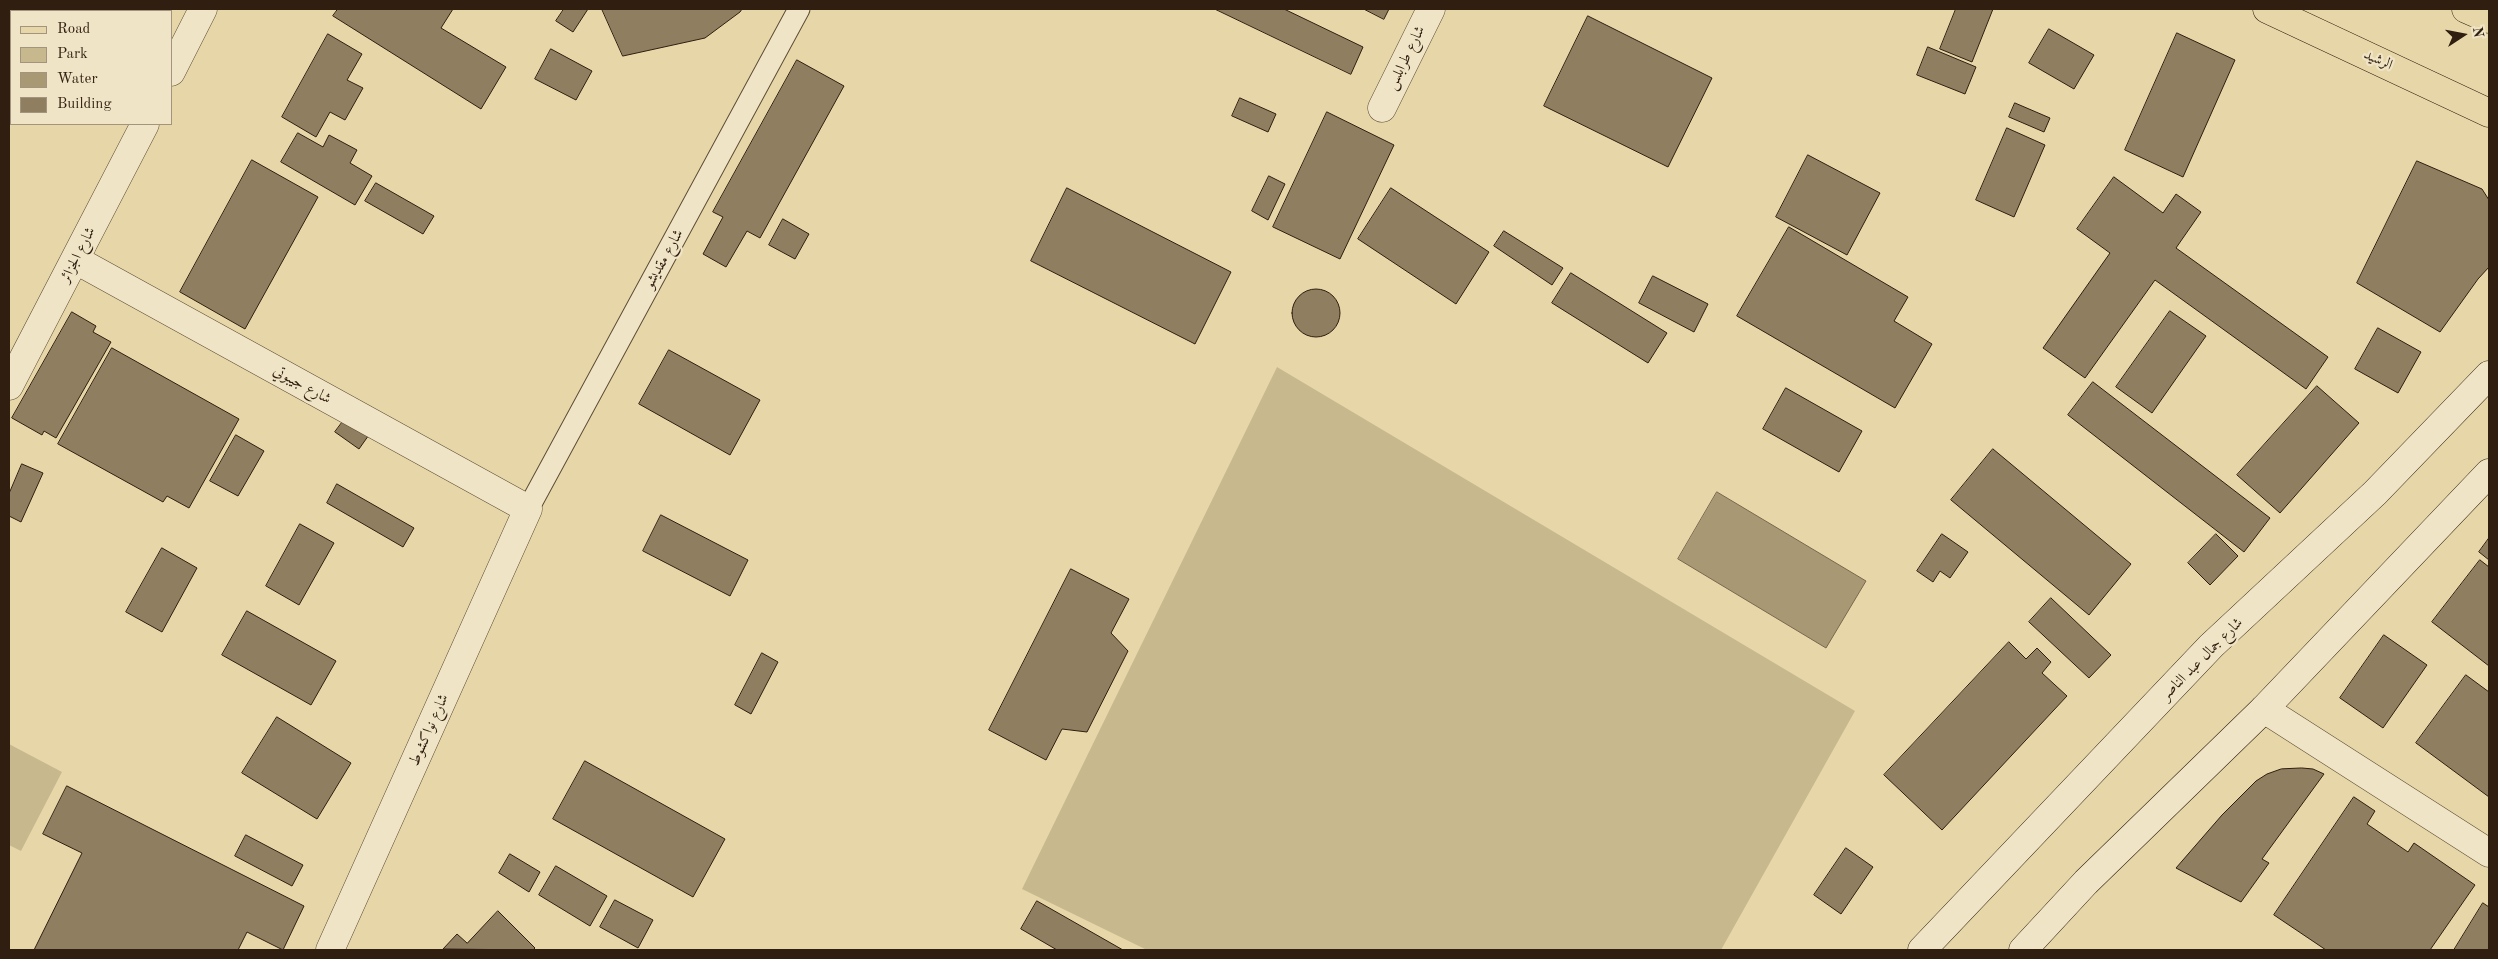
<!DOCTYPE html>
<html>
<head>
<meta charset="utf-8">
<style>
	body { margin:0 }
	#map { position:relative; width:2498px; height:959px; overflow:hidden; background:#e7d7a8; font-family:"Old Standard TT",serif }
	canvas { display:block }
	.frame { position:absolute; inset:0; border:10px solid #301e10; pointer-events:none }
	.legend { position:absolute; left:10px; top:10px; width:162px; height:115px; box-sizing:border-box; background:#efe5c6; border:1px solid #a3957d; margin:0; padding:6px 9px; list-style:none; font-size:15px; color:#301e10 }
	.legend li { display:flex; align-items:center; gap:10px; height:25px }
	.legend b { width:25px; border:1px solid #a3957d }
	.north { position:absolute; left:2438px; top:10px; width:50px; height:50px; -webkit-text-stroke:4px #efe5c6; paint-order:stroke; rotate:79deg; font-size:14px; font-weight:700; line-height:20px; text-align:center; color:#301e10 }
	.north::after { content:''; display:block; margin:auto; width:18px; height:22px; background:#301e10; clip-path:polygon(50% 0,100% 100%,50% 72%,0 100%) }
</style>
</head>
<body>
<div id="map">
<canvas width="2498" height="959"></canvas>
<div class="frame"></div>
<ul class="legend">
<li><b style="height:6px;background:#e7d7a8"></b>Road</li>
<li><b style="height:14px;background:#c8b88e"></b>Park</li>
<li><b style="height:14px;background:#a99874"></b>Water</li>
<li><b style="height:14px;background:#8f7e5f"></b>Building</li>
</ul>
<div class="north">N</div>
</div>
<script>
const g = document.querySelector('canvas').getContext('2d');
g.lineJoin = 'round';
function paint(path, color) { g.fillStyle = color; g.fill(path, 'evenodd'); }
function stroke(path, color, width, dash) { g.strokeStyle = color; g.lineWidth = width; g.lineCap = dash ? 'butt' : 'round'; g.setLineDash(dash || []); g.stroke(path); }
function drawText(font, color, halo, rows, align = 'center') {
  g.font = font + ' "Old Standard TT",Amiri,serif'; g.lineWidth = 4.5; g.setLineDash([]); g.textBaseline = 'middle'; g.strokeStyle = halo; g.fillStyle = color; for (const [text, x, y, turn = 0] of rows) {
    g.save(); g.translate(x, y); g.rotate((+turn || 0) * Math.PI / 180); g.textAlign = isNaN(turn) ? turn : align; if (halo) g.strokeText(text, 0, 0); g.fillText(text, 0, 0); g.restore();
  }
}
const green = new Path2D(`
	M 1277,367 L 1855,711 L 1721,950 L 1147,950 L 1022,889 Z
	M 9,744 L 62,772 L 21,851 L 9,845 Z`);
const water = new Path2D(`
	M 1717,492 L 1866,581 L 1826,648 L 1678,559 Z`);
const building = new Path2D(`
	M 338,9 L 453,9 L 441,28 L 506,67 L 481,109 L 333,16 Z
	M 564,9 L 588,9 L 573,32 L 556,21 Z
	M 602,9 L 742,9 L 740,12 L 705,38 L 623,56 Z
	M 1215,9 L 1284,9 L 1363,47 L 1351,74 Z
	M 1364,9 L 1389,9 L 1384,19 Z
	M 1956,9 L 1993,9 L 1972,62 L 1940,49 Z
	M 1588,16 L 1712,78 L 1668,167 L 1544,106 Z
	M 2049,29 L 2094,55 L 2074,89 L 2029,63 Z
	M 2177,33 L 2235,60 L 2183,177 L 2125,150 Z
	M 328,34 L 362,54 L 347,80 L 363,88 L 345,120 L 330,112 L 316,137 L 282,117 Z
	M 1928,47 L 1976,67 L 1965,94 L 1917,75 Z
	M 551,49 L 592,71 L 576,100 L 535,79 Z
	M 797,60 L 844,86 L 760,238 L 747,231 L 726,267 L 703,254 L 723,217 L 713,212 Z
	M 1240,98 L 1276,114 L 1268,132 L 1232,116 Z
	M 2015,103 L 2050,118 L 2044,132 L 2009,117 Z
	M 1327,112 L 1394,145 L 1340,259 L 1273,227 Z
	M 2007,128 L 2045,145 L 2014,217 L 1976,200 Z
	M 298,133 L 323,147 L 329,135 L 357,150 L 350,163 L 372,176 L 355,205 L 281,162 Z
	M 1808,155 L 1880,193 L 1847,255 L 1776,217 Z
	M 252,160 L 318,197 L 245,329 L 180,292 Z
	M 2417,161 L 2482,189 L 2489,200 L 2489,267 L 2478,279 L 2440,332 L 2357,283 Z
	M 1269,176 L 1285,184 L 1268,220 L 1252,211 Z
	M 2114,177 L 2163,213 L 2176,194 L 2201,212 L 2176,248 L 2328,357 L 2306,389 L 2155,280 L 2085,378 L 2043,348 L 2110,253 L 2077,229 Z
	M 376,183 L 434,216 L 423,234 L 365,201 Z
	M 1067,188 L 1231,272 L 1195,344 L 1031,261 Z
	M 1391,188 L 1489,252 L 1456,304 L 1358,239 Z
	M 783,219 L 809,234 L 795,259 L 769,245 Z
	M 1789,227 L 1908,297 L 1894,321 L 1932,344 L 1895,408 L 1737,316 Z
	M 1504,231 L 1563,268 L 1552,285 L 1494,246 Z
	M 1571,273 L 1667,333 L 1648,363 L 1552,303 Z
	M 1653,276 L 1708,304 L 1694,332 L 1639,303 Z
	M1292 313a24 24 0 1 1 48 0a24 24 0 1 1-48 0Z
	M 2170,311 L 2206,336 L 2152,413 L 2116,387 Z
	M 72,312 L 96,326 L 93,332 L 111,342 L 56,438 L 44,431 L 42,435 L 12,418 Z
	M 2378,328 L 2421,352 L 2398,393 L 2355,369 Z
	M 112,348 L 239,419 L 189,508 L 167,496 L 163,502 L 58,444 Z
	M 669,350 L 760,400 L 730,455 L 639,404 Z
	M 2093,382 L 2270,518 L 2244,552 L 2068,415 Z
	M 2317,386 L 2359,423 L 2280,513 L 2237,475 Z
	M 1786,388 L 1862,431 L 1839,472 L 1763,429 Z
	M 347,416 L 371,432 L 359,449 L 335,432 Z
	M 236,435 L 264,451 L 238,496 L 210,481 Z
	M 1993,449 L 2131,564 L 2089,615 L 1951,500 Z
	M 22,464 L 43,473 L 21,522 L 9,516 L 9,494 Z
	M 337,484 L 414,528 L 403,547 L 327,503 Z
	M 661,515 L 748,560 L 730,596 L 643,551 Z
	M 300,524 L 334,543 L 299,605 L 266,586 Z
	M 1942,534 L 1968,552 L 1950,578 L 1940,571 L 1933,582 L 1917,571 Z
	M 2216,534 L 2238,556 L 2210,585 L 2188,563 Z
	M 2489,538 L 2489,560 L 2479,552 Z
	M 162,548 L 197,568 L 162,632 L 126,612 Z
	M 2480,560 L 2489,567 L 2489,666 L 2432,622 Z
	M 1071,569 L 1129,599 L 1111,633 L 1128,651 L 1087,732 L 1062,729 L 1046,760 L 989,730 Z
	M 2051,598 L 2111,655 L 2089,678 L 2029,622 Z
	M 247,611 L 336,661 L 311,705 L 222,655 Z
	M 2384,635 L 2427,665 L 2383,728 L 2340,698 Z
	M 2009,642 L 2026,659 L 2037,648 L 2051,662 L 2042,673 L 2067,696 L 1942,830 L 1884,775 Z
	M 762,653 L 778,662 L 751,714 L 735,705 Z
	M 2466,675 L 2489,692 L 2489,797 L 2416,743 Z
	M 277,717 L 351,763 L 317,819 L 242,773 Z
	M 585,761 L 725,839 L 693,897 L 553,819 Z
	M 2302,768 L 2313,769 L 2324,774 L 2262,859 L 2269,863 L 2241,902 L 2176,868 L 2222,815 L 2256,781 L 2267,774 L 2281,769 Z
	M 67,786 L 304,906 L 283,950 L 247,932 L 238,950 L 34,950 L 82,853 L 43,834 Z
	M 2354,797 L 2375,811 L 2367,824 L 2408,852 L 2414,843 L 2475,885 L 2430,950 L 2326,950 L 2274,915 Z
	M 246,835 L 303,865 L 292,886 L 235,856 Z
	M 1846,848 L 1873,867 L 1841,914 L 1814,895 Z
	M 510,854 L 540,872 L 529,892 L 499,873 Z
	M 556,866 L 607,896 L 590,926 L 539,895 Z
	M 615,900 L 653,920 L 638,948 L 600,927 Z
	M 1037,901 L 1123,950 L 1057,950 L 1021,929 Z
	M 2483,903 L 2489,907 L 2489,950 L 2454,950 Z
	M 498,911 L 535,948 L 533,950 L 443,949 L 457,934 L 467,943 Z`);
const lane = new Path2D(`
	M 528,509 L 799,9`);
const street = new Path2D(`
	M 171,72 L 203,9
	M 1382,108 L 1431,9
	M 76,260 L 528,509 L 330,950
	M 9,386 L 145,124
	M 2264,709 L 2489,853`);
const secondary = new Path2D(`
	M 1922,950 L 2211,646 L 2375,493 L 2489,375
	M 2023,950 L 2086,882 L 2264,709 L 2489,473`);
const primary = new Path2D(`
	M 2267,9 L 2489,113
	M 2466,9 L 2489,19`);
const streetNames = [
	["شارع طرابلس",1406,58,-64],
	["الرشيد",2378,60,25],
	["شارع الجزائر",78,255,-63],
	["شارع مقديشو",664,259,-61],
	["شارع جيبوتي",302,385,29],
	["شارع جمال عبد الناصر",2202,659,-45],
	["شارع نواكشوط",429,730,-66]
];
paint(green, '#c8b88e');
paint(water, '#a99874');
stroke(water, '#79674c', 1);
paint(building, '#8f7e5f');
stroke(building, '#301e10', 1);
stroke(lane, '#5e4c36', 23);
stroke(street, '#5e4c36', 29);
stroke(secondary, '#301e10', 29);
stroke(primary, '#301e10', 29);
stroke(lane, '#efe5c6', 21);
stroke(street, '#efe5c6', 28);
stroke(secondary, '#efe5c6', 28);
stroke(primary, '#e7d7a8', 28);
drawText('15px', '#301e10', '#efe5c6', streetNames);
</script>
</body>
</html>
